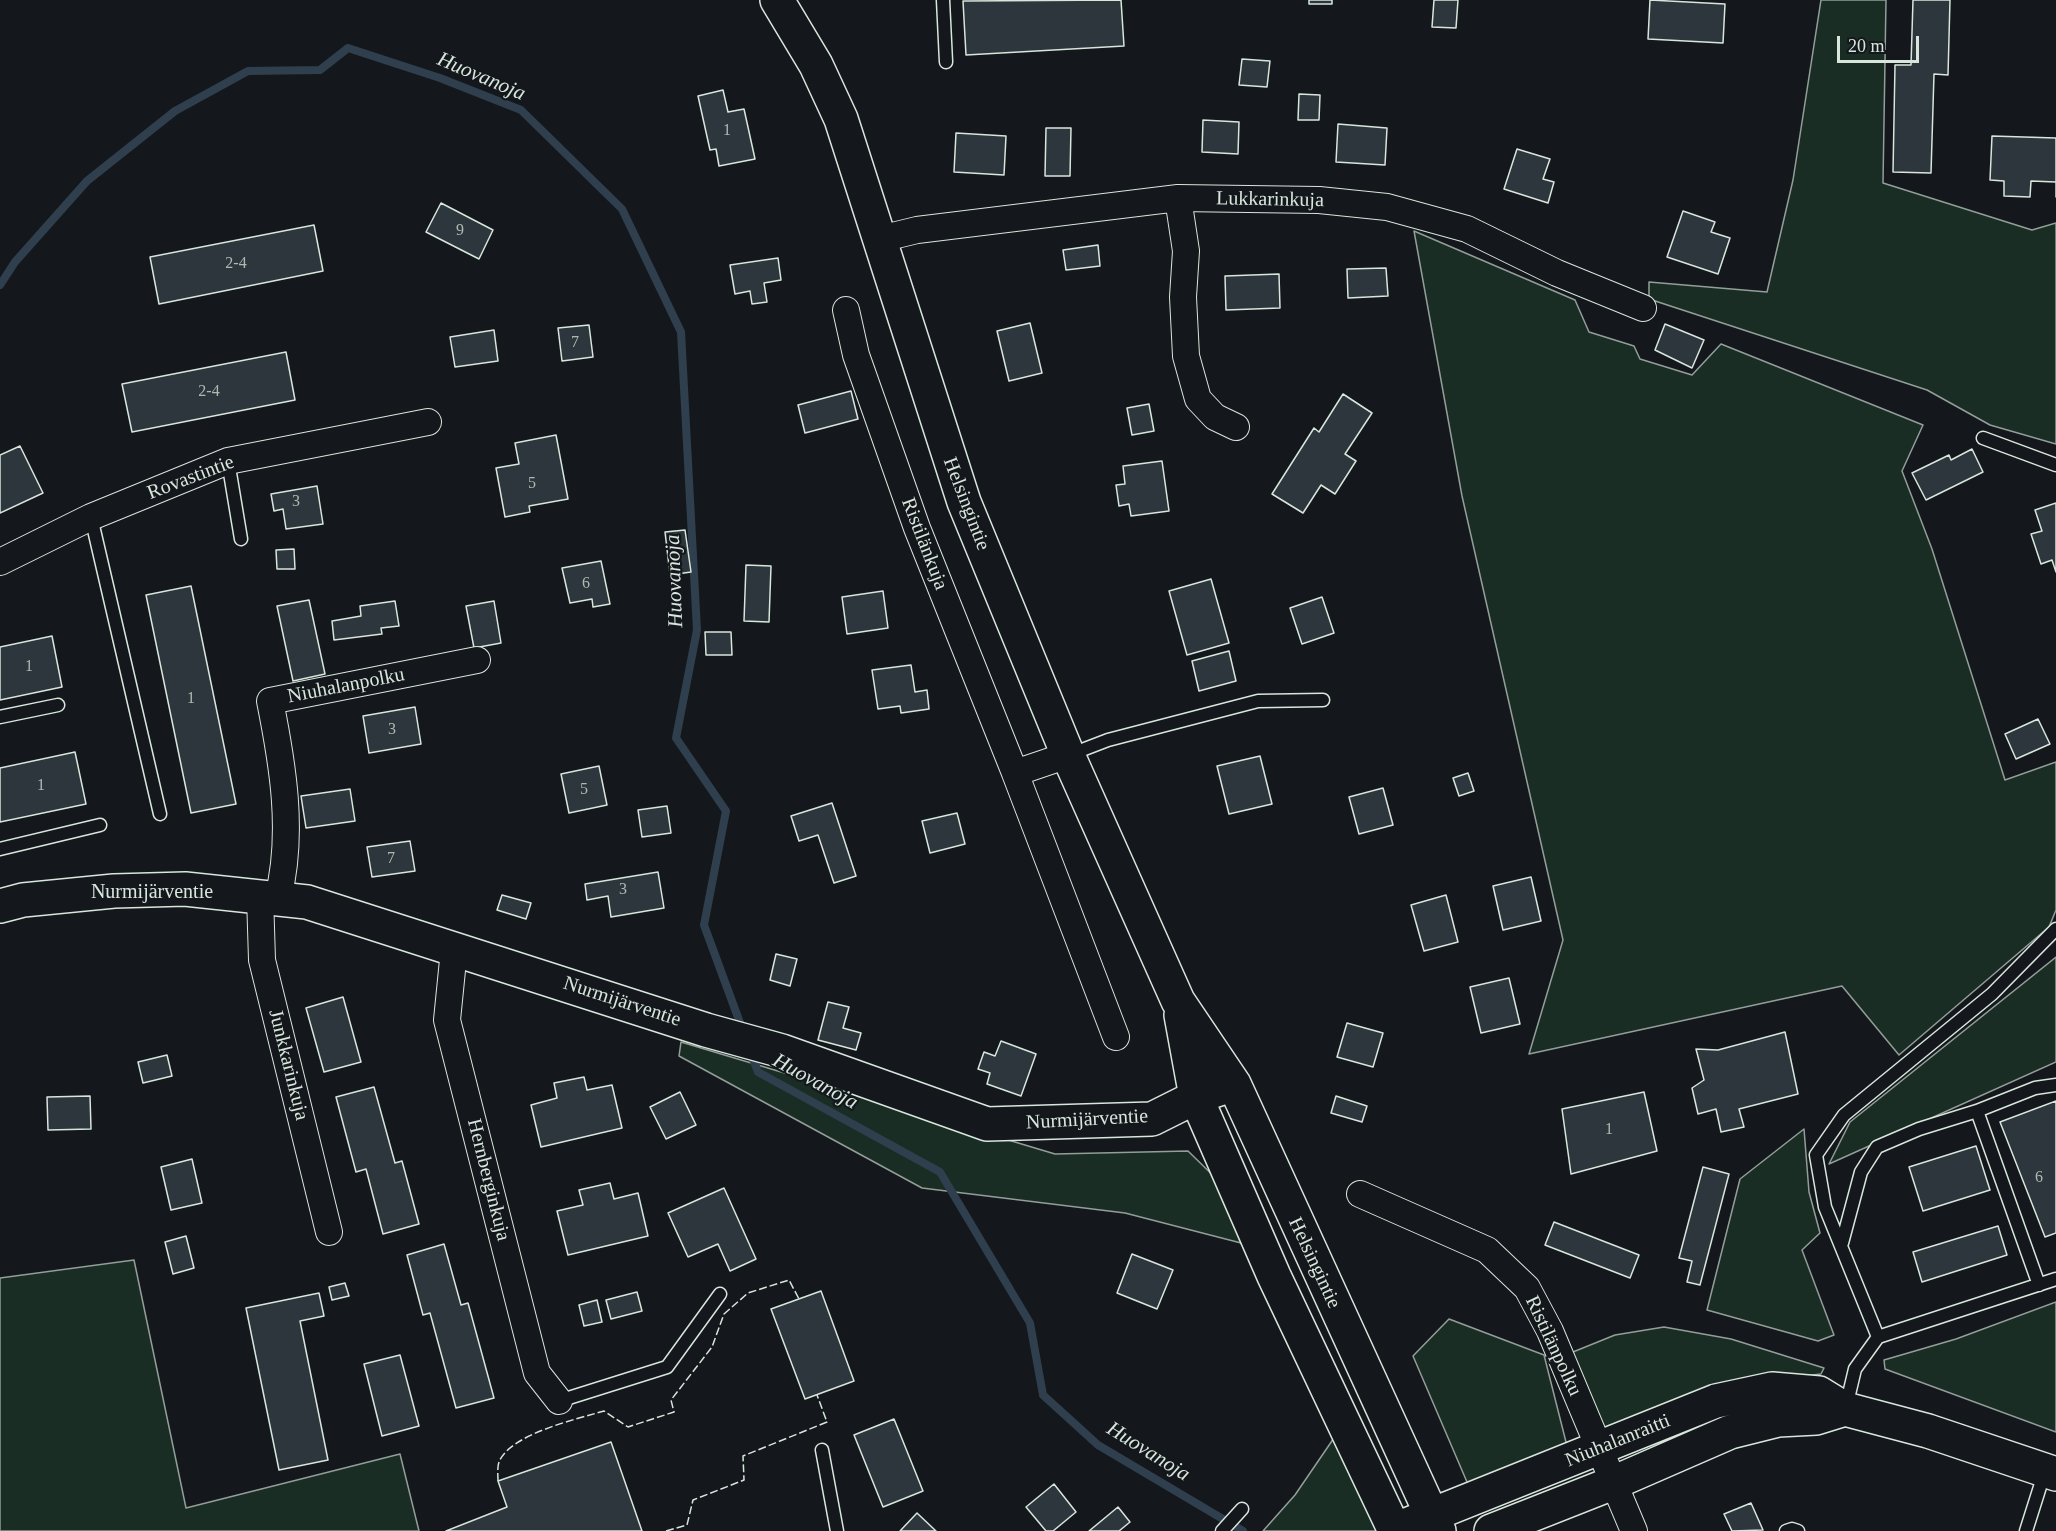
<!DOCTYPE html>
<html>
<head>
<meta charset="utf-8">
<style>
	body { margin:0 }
	#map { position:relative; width:2056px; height:1531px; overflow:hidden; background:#14181c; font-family:Georgia,serif }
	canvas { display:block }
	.scale { position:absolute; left:1837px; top:36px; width:82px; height:27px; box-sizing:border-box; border:3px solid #d8e6dc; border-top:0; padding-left:8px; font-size:18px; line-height:21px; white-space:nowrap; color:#d8e6dc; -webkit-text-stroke:4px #14181c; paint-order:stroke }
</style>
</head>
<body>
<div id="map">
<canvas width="2056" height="1531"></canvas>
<div class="scale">20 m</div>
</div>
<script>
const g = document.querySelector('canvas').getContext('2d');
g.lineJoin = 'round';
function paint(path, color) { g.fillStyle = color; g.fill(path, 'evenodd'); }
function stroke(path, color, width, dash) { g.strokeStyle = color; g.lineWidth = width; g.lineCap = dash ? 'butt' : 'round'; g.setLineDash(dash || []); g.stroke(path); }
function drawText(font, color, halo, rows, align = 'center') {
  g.font = font + ' Georgia,serif'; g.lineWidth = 4.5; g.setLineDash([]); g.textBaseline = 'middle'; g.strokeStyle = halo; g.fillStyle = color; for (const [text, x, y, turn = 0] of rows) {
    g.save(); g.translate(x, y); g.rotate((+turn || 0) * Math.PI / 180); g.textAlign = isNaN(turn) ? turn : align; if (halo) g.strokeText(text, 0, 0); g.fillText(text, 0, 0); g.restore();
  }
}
const green = new Path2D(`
	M 1821,0 L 1886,0 L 1883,183 L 2032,230 L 2056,223 L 2056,444 L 1990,425 L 1927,390 L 1649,299 L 1649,282 L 1767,292 L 1793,180 Z
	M 1414,231 L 1575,300 L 1589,332 L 1634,346 L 1640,359 L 1692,375 L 1721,344 L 1923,425 L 1902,471 L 1932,549 L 2005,780 L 2056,762 L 2056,910 L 2049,927 L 1899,1055 L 1842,986 L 1529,1054 L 1563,940 L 1462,496 Z
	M 2056,957 L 2056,1062 L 1829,1164 L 1850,1122 Z
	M 681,1042 L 1055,1154 L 1188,1151 L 1230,1192 L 1241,1243 L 1125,1213 L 922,1188 L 679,1056 Z
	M 1804,1129 L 1809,1192 L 1820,1233 L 1802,1250 L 1834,1335 L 1818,1341 L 1707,1310 L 1740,1179 Z
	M 134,1260 L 186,1508 L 400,1454 L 419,1531 L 0,1531 L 0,1278 Z
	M 2056,1302 L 2056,1432 L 1885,1369 L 1884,1360 L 1956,1339 Z
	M 1449,1319 L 1544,1355 L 1567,1446 L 1470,1489 L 1413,1356 Z
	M 1664,1327 L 1731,1339 L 1824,1368 L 1821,1374 L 1704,1388 L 1604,1432 L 1568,1354 L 1615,1335 Z
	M 1336,1435 L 1377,1531 L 1263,1531 L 1295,1495 Z`);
const stream = new Path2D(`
	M 0,285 L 15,262 L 87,181 L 175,111 L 248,71 L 320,70 L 348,48 L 440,78 L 521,110 L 622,209 L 681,332 L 697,630 L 676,738 L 726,811 L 704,925 L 743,1031
	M 750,1051 L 758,1072 L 940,1172 L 1030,1323 L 1043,1395 L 1098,1445 L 1243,1531`);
const building = new Path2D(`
	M 1121,0 L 1124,46 L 966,55 L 963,1 Z
	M 1309,0 L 1332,0 L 1332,4 L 1309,4 Z
	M 1434,0 L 1458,0 L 1456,28 L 1432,27 Z
	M 1650,0 L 1725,4 L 1723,43 L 1648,39 Z
	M 1913,0 L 1950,0 L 1948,75 L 1934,74 L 1931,173 L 1893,172 L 1895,65 L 1911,65 Z
	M 1242,59 L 1270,61 L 1267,87 L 1239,85 Z
	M 723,90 L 728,112 L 744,109 L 755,159 L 719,166 L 716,149 L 710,150 L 698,96 Z
	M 1299,94 L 1320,95 L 1319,120 L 1298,120 Z
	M 1203,120 L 1239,122 L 1238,154 L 1202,152 Z
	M 1338,124 L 1387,128 L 1385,165 L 1336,162 Z
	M 1046,128 L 1071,128 L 1070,176 L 1045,176 Z
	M 956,133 L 1006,136 L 1004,175 L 954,172 Z
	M 1992,136 L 2056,138 L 2056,197 L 2056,182 L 2031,181 L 2030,197 L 2004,196 L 2004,181 L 1990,180 Z
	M 1517,149 L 1550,159 L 1543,179 L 1554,182 L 1548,203 L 1504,189 Z
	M 441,203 L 493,230 L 479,259 L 426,232 Z
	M 1683,211 L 1715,222 L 1711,232 L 1730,238 L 1718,274 L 1667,257 Z
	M 314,225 L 323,271 L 159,304 L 150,257 Z
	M 1098,245 L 1100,266 L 1066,270 L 1063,250 Z
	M 778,258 L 781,280 L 764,283 L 767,302 L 752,304 L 750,291 L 735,294 L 730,265 Z
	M 1386,268 L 1388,296 L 1348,298 L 1347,269 Z
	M 1279,274 L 1280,308 L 1226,310 L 1225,276 Z
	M 1030,323 L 1042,373 L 1009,381 L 997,331 Z
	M 1665,324 L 1704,340 L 1692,368 L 1655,350 Z
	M 589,325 L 593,357 L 562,361 L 558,328 Z
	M 494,330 L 498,361 L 455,367 L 450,337 Z
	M 286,352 L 295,400 L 132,432 L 122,384 Z
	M 851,391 L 858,419 L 805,433 L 798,405 Z
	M 1343,394 L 1372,413 L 1345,454 L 1356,461 L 1335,494 L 1321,485 L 1303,513 L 1272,494 L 1314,428 L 1319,432 Z
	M 1149,404 L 1154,431 L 1132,435 L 1127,408 Z
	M 556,435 L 568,499 L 529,506 L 530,512 L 505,517 L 496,468 L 519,464 L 515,443 Z
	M 20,446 L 43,493 L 0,513 L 0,455 Z
	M 1972,449 L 1983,472 L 1926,500 L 1912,473 L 1949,455 L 1951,460 Z
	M 1162,461 L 1169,511 L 1131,516 L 1129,504 L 1119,506 L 1116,485 L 1125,484 L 1123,466 Z
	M 317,486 L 323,524 L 286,529 L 283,509 L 274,511 L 271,494 Z
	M 2056,503 L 2056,572 L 2052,560 L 2041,564 L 2031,534 L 2042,531 L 2035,510 Z
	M 685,530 L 691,572 L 670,575 L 665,532 Z
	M 294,549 L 295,569 L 277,569 L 276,550 Z
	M 601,561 L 610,604 L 593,607 L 592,599 L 570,603 L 562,568 Z
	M 746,565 L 771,566 L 769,622 L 744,621 Z
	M 1211,579 L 1229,643 L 1187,655 L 1169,591 Z
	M 191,586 L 236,804 L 191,813 L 146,595 Z
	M 883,591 L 888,628 L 847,634 L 842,597 Z
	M 1322,597 L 1334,633 L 1302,644 L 1290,608 Z
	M 309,600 L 325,674 L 293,681 L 277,606 Z
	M 395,601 L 399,626 L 381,628 L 382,634 L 334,640 L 332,621 L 361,616 L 360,606 Z
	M 494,601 L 501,643 L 474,648 L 466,606 Z
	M 705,632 L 731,632 L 732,655 L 706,655 Z
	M 52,636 L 62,687 L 0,700 L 0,647 Z
	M 1229,651 L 1236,681 L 1199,691 L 1192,661 Z
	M 911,665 L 915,692 L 927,690 L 929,709 L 901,713 L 900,706 L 878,709 L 872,670 Z
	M 415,707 L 421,744 L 369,753 L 363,716 Z
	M 2038,719 L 2050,744 L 2016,759 L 2005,734 Z
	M 75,752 L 86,804 L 0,822 L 0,768 Z
	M 1260,756 L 1272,804 L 1229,814 L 1217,766 Z
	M 599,766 L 607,805 L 569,813 L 561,774 Z
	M 1468,773 L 1474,791 L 1459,796 L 1453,778 Z
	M 1383,788 L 1393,825 L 1359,834 L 1349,797 Z
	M 350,789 L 355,821 L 306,828 L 301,796 Z
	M 832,803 L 856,876 L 834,883 L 818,835 L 799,841 L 791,816 Z
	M 667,806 L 671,833 L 642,837 L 638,810 Z
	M 957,813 L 965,844 L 930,853 L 922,821 Z
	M 410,841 L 415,871 L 372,877 L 367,847 Z
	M 658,872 L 664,908 L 611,917 L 608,896 L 587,900 L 585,884 Z
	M 1531,877 L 1541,921 L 1503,930 L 1493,886 Z
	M 502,895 L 531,903 L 526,919 L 497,910 Z
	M 1446,895 L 1458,942 L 1424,951 L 1411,905 Z
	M 776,954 L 797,959 L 790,986 L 770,980 Z
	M 1509,978 L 1520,1024 L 1481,1033 L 1470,987 Z
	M 343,997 L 361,1062 L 324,1072 L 306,1008 Z
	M 828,1002 L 849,1007 L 843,1028 L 861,1033 L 856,1050 L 818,1040 Z
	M 1347,1023 L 1383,1033 L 1373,1067 L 1337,1057 Z
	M 1785,1032 L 1798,1094 L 1739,1109 L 1744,1127 L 1721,1132 L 1716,1109 L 1698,1114 L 1692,1088 L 1704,1080 L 1696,1049 L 1718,1050 Z
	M 1001,1041 L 1036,1054 L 1021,1096 L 987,1084 L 990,1073 L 978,1069 L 984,1052 L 995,1056 Z
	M 167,1055 L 172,1076 L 143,1083 L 138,1062 Z
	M 584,1077 L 587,1090 L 612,1085 L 622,1128 L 541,1147 L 531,1105 L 557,1098 L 554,1083 Z
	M 374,1087 L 395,1163 L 402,1161 L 419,1224 L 383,1234 L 366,1169 L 356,1172 L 336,1097 Z
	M 680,1092 L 696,1125 L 666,1139 L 650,1107 Z
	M 1644,1092 L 1657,1151 L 1571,1174 L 1562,1109 Z
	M 90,1096 L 91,1129 L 48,1130 L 47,1097 Z
	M 1336,1096 L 1367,1106 L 1362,1122 L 1331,1113 Z
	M 2056,1101 L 2056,1233 L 2045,1237 L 2000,1122 Z
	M 1976,1146 L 1990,1190 L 1923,1211 L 1909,1167 Z
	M 192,1159 L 202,1203 L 171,1210 L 161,1167 Z
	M 1703,1167 L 1729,1174 L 1700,1285 L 1687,1282 L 1692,1261 L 1679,1258 Z
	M 610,1183 L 614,1199 L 638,1193 L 648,1236 L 568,1255 L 557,1211 L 583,1205 L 579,1190 Z
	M 724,1188 L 756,1259 L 730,1271 L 718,1244 L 688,1257 L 668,1213 Z
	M 1554,1222 L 1639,1255 L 1630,1278 L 1545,1245 Z
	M 1998,1226 L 2007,1255 L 1922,1282 L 1913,1252 Z
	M 186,1236 L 194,1268 L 173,1274 L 165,1242 Z
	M 444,1244 L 461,1305 L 468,1303 L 494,1398 L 456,1408 L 430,1313 L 423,1315 L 407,1255 Z
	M 1132,1254 L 1173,1270 L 1157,1309 L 1117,1293 Z
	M 345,1283 L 349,1296 L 332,1300 L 329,1287 Z
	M 821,1291 L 854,1381 L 805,1399 L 771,1309 Z
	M 637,1292 L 642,1311 L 611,1319 L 606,1300 Z
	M 319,1293 L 324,1316 L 300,1321 L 328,1460 L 279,1470 L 246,1308 Z
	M 597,1300 L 602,1322 L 584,1326 L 579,1305 Z
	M 400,1355 L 419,1426 L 382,1436 L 364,1364 Z
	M 894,1419 L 923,1491 L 883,1507 L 854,1435 Z
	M 611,1442 L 642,1531 L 446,1531 L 507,1507 L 498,1481 Z
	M 1054,1484 L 1076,1512 L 1053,1531 L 1046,1531 L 1026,1507 Z
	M 1751,1503 L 1763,1530 L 1732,1531 L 1724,1514 Z
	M 1118,1507 L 1130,1522 L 1119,1531 L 1089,1531 Z
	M 917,1513 L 936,1531 L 900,1531 Z`);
const lane = new Path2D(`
	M 943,0 L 946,62
	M 1983,438 L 2056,465
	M 228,461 L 241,539
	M 91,517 L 160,814
	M 0,717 L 58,705
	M 1069,755 L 1108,740 L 1258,701 L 1323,700
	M 0,849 L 100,825
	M 1977,1111 L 2039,1285
	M 1842,1243 L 1861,1172 L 1877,1147 L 1919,1129 L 1977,1111 L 2035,1088 L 2056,1085
	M 1878,1337 L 1825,1207 L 1816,1155 L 1844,1115 L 1992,994 L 2056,929
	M 559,1401 L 667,1367 L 720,1294
	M 1846,1407 L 1855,1369 L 1878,1337 L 2056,1279
	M 822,1450 L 837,1531
	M 1222,1531 L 1242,1509
	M 1786,1531 L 1792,1529 L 1798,1531
	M 2026,1531 L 2045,1471`);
const street = new Path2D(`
	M 1178,198 L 1186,251 L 1183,297 L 1186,356 L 1198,399 L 1215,417 L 1236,427
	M 880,239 L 917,230 L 1178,198 L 1319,200 L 1387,207 L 1467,229 L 1557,273 L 1643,308
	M 846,310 L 856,355 L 917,528 L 1015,773 L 1068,755
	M 0,562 L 91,517 L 228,461 L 428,422
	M 1015,773 L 1116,1037
	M 260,896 L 262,960 L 329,1232
	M 278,898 C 294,833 283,766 270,701 L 477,660
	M 454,950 L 447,1020 L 537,1373 L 559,1401
	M 1360,1194 L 1487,1250 L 1527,1288 L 1550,1331 L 1634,1531`);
const secondary = new Path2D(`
	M 777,0 L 816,65 L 841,119 L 964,502 L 1068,755 L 1178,1001 L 1234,1084 L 1439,1531
	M 0,906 L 23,900 L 114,891 L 185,889 L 307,902 L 706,1030 L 782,1051 L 987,1124 L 1152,1119 L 1196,1097 L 1234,1084
	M 1181,1015 L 1196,1097 L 1274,1276 L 1395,1531
	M 1394,1530 L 1716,1401 L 1772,1389 L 1819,1393 L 1845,1409 L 1928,1431 L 2056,1474
	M 1491,1531 L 1613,1483 L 1730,1432 L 1778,1420 L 1816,1418 L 1845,1409`);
const fence = new Path2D(`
	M 498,1481 C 498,1476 497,1468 499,1462 C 510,1434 577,1419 604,1411 L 628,1427 L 674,1412 L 671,1400 L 712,1347 L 724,1314 L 748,1293 L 789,1280 L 799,1299
	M 666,1531 L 687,1525 L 693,1500 L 744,1480 L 743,1456 L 827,1422 L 817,1395`);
const numberNames = [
	["1",727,131],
	["9",460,231],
	["2-4",236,264],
	["7",575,343],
	["2-4",209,392],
	["5",532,484],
	["3",296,502],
	["6",586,584],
	["1",29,667],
	["1",191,699],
	["3",392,730],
	["1",41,786],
	["5",584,790],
	["7",391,859],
	["3",623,890],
	["1",1609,1130],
	["6",2039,1178]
];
const streetNames = [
	["Lukkarinkuja",1270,200,1],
	["Rovastintie",191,478,-21],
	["Helsingintie",966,504,69],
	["Ristilänkuja",924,544,69],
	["Niuhalanpolku",346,686,-11],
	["Nurmijärventie",152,893],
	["Nurmijärventie",622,1002,18],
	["Junkkarinkuja",288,1065,76],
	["Nurmijärventie",1087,1120,-3],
	["Hernberginkuja",488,1180,76],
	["Helsingintie",1314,1263,65],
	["Ristilänpolku",1553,1346,65],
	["Niuhalanraitti",1618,1441,-22]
];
const waterNames = [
	["Huovanoja",481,77,23],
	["Huovanoja",675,581,-92],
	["Huovanoja",815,1082,29],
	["Huovanoja",1148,1452,32]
];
paint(green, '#1a2d24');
stroke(green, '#939e99', 1.5);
stroke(stream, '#2f3f4d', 8);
paint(building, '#2c363c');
stroke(building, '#d8e6dc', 1.5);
stroke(lane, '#d8e6dc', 15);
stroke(street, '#d8e6dc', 28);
stroke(secondary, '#d8e6dc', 36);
stroke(lane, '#14181c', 12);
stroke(street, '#14181c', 26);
stroke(secondary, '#14181c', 33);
stroke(fence, '#d8e6dc', 1.5, [8, 3]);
drawText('16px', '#adbab4', null, numberNames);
drawText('20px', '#d8e6dc', '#14181c', streetNames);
drawText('italic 21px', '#d8e6dc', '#14181c', waterNames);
</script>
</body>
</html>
